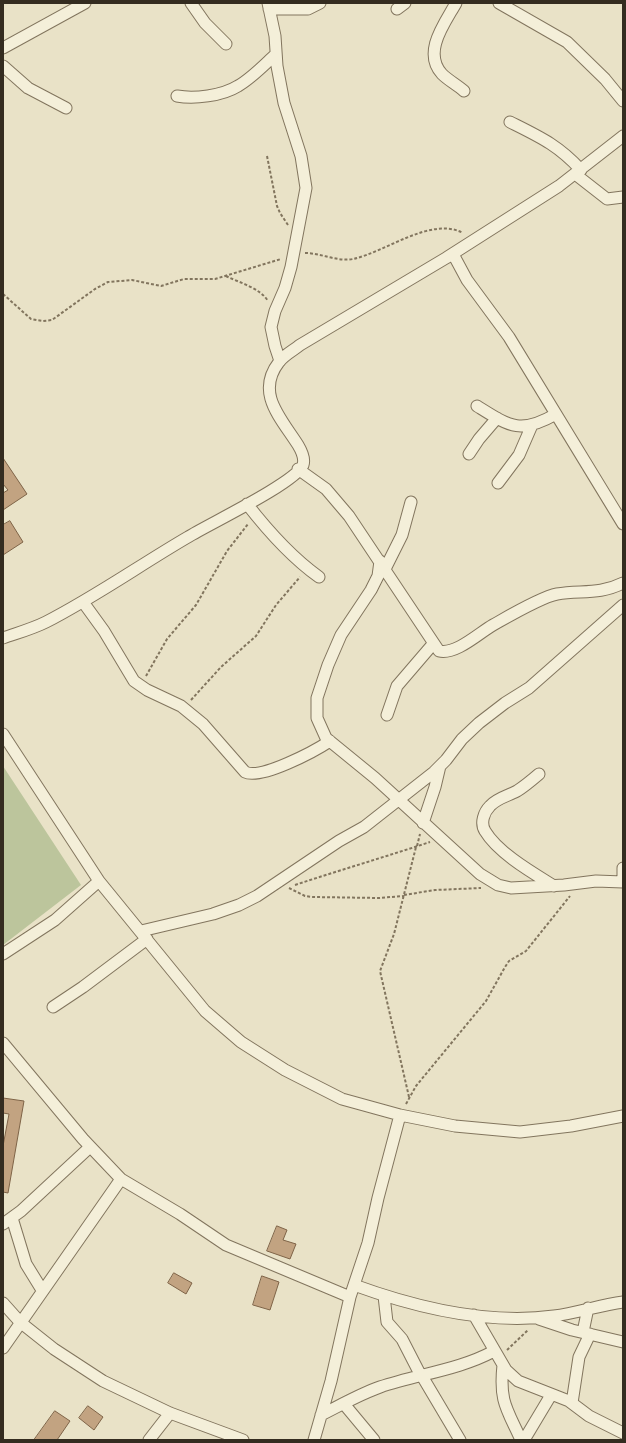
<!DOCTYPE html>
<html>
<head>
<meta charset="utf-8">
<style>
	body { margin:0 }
	#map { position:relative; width:626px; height:1443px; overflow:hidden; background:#e9e2c7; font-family:"IBM Plex Serif",serif }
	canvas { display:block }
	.frame { position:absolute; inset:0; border:4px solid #342c20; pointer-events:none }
</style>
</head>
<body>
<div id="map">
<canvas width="626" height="1443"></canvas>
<div class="frame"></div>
</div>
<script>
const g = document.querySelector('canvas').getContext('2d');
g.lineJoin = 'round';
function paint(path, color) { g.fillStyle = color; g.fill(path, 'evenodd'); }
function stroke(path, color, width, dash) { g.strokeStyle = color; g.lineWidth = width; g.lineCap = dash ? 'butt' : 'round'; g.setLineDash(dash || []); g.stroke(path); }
const green = new Path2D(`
	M 3,766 L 81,885 L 3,945 Z`);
const building = new Path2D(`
	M 3,458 L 27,494 L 3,510 L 3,493 L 8,490 L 3,484 Z
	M 10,521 L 23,542 L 3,555 L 3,525 Z
	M 3,1098 L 24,1101 L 8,1193 L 3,1192 L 3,1146 L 9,1114 L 3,1113 Z
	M 277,1226 L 287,1230 L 283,1240 L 296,1244 L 290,1259 L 267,1251 Z
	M 174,1273 L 192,1283 L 186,1294 L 168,1283 Z
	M 262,1276 L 279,1282 L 270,1310 L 253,1305 Z
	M 88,1406 L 103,1417 L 94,1430 L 79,1418 Z
	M 55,1411 L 70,1421 L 57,1440 L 34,1440 Z`);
const path = new Path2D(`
	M 267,156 L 277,206 L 280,213 L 288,225
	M 305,253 C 321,253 337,262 353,259 C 386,252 431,216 463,233
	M 226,276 C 240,283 260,288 268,301
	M 3,294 L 31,319 L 43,321 L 52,320 L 95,289 L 108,282 L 132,280 L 161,286 L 184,279 L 215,279 L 281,259
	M 146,676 L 167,639 L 196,605 L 227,551 L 248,524
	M 191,700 L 221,667 L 256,636 L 276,605 L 300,577
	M 417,846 L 420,834
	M 295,885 C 340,870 385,857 430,842
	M 289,888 L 305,896 L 313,897 L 379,898 L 404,896
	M 404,895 L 435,890 L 481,888
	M 409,1097 L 380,971 L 394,934 L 416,847
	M 406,1104 L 416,1086 L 486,1001 L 505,967 L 509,961 L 526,951 L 570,896
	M 507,1350 L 528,1330`);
const minor = new Path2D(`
	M 191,3 L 205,23 L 226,44
	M 268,3 L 275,36 L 277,66 L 284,103 L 301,156 L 306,188 L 291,267 L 285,288 L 275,311 L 271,327 L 275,346 L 280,361
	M 456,3 C 445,23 422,52 442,74 C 448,80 457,85 464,91
	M 499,3 L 567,42 L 605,79 L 623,101
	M 269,9 L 308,9 L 320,3
	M 397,9 L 405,3
	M 3,48 L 85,3
	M 3,66 L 28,88 L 66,108
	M 177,96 C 194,99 222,96 238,86 C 252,78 264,65 276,54
	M 510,122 C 540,137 558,145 581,170
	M 575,174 L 607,199 L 623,197
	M 453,254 L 467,280 L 509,337 L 623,524
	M 477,406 C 509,426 520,435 556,414
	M 469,454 L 479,439 L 497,418
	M 298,469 L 326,489 L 349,516 L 439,651 C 456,655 479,633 493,625 C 509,616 541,597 557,594 C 581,590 599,595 623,583
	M 498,483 L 519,455 L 532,425
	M 247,504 C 268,531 291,557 319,577
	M 380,561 L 378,576 L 371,590 L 341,635 L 328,665 L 317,698 L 317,718 L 326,738 L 375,778 L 480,874 L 498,885 L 511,888 L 564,885 L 596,881 L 623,882
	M 385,569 L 402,535 L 411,502
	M 83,602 L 104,631 L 134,681 L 147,690 L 181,706 L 203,724 L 245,772 C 261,780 315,751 330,741
	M 3,638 C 17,633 32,629 46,622 C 95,597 140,565 188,537 C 209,524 295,483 303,465 C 305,459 301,450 298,445 C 281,418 255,393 279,362 C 284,355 294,350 300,345 L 446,258 L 559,186 L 623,136
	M 387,715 L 397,686 L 433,644
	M 3,734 L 99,881 L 205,1011 L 241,1042 L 285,1070 L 342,1099 L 400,1115 L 455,1126 L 520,1132 L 571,1126 L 623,1116
	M 539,774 C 532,780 525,786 517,791 C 508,796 497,798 490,806 C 484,812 480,823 485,831 C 498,853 533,873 554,886
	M 423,823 L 435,787 L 440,766
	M 623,868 L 623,876
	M 141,931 L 213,914 L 239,905 L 257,896 L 339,841 L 364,827 L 434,772 L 446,760 L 462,739 L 479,723 L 505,703 L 529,688 L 623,605
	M 3,954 L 55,920 L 99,881
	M 53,1007 L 83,987 L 147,939
	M 3,1043 L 83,1139 L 121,1179 L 180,1214 L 226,1245 L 350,1297
	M 12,1218 L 26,1264 L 42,1290
	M 3,1224 L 21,1211 L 90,1147
	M 354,1285 C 417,1308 487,1325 554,1316 C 577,1313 600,1305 623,1302
	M 384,1296 L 387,1322 L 402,1339 L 421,1376
	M 3,1303 L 20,1322 L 54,1349 L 103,1381 L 170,1413 L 243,1440
	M 474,1315 L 506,1370 L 518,1381 L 569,1401 L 589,1416 L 623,1433
	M 539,1319 L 572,1330 L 623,1342
	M 583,1332 L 588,1308
	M 3,1348 L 121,1179
	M 503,1365 C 499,1402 507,1409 521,1440
	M 422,1376 L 460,1440
	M 572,1403 L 579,1357 L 590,1334
	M 344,1404 L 374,1440
	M 321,1415 C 341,1405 360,1394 380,1387 C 418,1374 459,1370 494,1351
	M 149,1440 L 170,1413
	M 314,1440 L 331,1381 L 350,1297 L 368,1243 L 378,1198 L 400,1115
	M 524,1440 L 551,1395`);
paint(green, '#bcc59c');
paint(building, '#c2a381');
stroke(building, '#7e6347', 1);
stroke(minor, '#82755e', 13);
stroke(path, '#82755e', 2, [3, 2]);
stroke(minor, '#f4efd9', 11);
</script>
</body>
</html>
